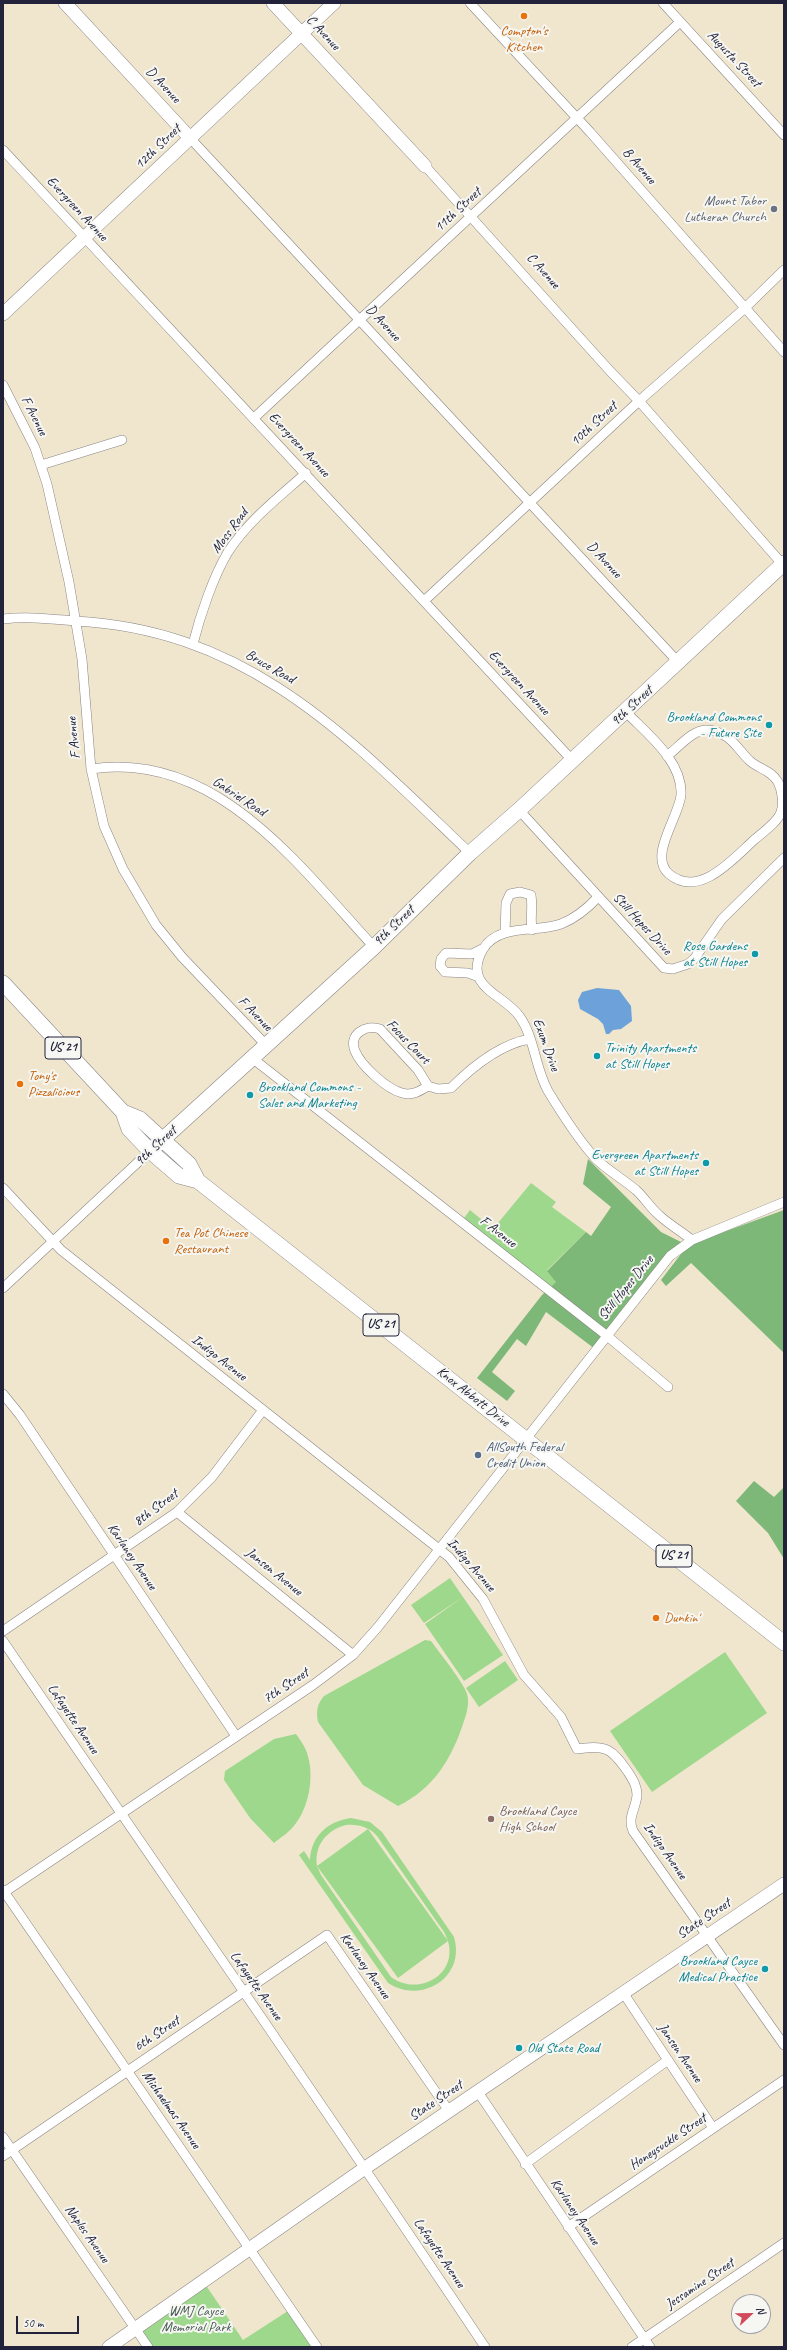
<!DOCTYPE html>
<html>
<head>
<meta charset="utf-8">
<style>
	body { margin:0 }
	#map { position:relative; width:787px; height:2350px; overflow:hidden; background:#f0e6ce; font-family:Caveat,sans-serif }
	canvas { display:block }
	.frame { position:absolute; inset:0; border:4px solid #22223b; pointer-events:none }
	.north { position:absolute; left:731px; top:2294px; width:40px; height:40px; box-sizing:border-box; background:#f6f6f2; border:1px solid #a1a1a9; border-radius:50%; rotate:68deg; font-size:11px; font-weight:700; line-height:16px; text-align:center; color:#22223b }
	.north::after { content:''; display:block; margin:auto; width:14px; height:18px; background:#d1495b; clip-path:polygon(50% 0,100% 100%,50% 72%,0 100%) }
	.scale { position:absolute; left:16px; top:2316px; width:63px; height:18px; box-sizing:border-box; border:2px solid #22223b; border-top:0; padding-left:5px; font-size:12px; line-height:14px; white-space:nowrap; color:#22223b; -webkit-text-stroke:3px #f6f6f2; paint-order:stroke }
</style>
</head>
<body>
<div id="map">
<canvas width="787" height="2350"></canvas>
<div class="frame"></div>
<div class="north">N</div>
<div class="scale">50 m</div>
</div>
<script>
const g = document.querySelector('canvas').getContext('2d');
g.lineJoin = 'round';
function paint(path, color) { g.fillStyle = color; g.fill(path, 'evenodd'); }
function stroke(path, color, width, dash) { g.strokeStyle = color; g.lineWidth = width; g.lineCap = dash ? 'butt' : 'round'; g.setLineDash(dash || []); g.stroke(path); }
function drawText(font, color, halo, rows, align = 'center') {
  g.font = font + ' Caveat,sans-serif'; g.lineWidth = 4; g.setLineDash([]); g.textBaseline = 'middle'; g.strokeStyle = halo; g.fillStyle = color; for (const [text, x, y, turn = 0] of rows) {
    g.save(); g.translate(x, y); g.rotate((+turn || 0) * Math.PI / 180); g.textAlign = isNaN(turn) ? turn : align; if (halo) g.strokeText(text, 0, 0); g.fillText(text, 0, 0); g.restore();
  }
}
const green = new Path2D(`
	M 531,1183 L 556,1202 L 552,1207 L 586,1232 L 547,1270 L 557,1281 L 548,1290 L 461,1222 L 470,1210 L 493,1229 Z
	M 450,1578 L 463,1597 L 424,1623 L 411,1605 Z
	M 463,1597 L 503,1655 L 464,1681 L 425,1624 Z
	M 425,1640 L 431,1641 C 439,1652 464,1683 467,1694 C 470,1704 466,1715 463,1724 C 451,1760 433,1789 398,1806 L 363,1785 L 318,1722 C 316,1711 317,1704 324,1696 Z
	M 725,1652 L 767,1713 L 652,1792 L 610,1731 Z
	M 505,1661 L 518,1680 L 479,1707 L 466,1688 Z
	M 296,1734 C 300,1740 305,1746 307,1753 C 315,1776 309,1809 293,1827 C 288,1833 280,1838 274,1843 L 250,1818 L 224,1780 L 225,1771 L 274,1739 Z
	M 351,1818 L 370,1822 L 382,1832 L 454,1937 C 466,1977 422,2005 388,1983 L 299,1855 L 304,1851 L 310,1860 C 311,1836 328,1821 351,1818 ZM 346,1825 C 359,1824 369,1827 377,1836 L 444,1932 L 448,1941 L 368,1829 L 317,1866 C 314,1845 327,1830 346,1825 ZM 317,1866 L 398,1978 L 448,1941 C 458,1975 418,1997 391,1977 L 321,1875 Z
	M 203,2281 L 243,2340 L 291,2309 L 317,2347 L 148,2347 L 135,2328 Z`);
const forest = new Path2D(`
	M 588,1159 L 661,1232 L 685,1244 L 595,1349 L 546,1312 L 526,1346 L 517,1339 L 492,1372 L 515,1391 L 507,1401 L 477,1378 L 542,1295 L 556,1282 L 547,1271 L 586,1232 L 591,1236 L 611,1207 L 583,1184 Z
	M 784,1210 L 784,1353 L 691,1263 L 666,1286 L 661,1280 L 684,1250 L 696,1242 Z
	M 754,1481 L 774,1497 L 784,1487 L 784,1559 L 768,1533 L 736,1501 Z`);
const water = new Path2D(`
	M 597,988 L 619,990 L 631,1006 L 632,1021 L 621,1029 L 613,1030 L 609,1034 L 606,1034 L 603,1024 L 598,1019 L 580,1009 L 578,1000 L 582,992 Z`);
const street = new Path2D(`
	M 470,3 L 590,132 L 784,352
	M 663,3 L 784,135
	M 190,138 L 679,663
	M 3,150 L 573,761
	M 425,166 L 610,371 L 639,401 L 784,566
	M 3,385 L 35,448 L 47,484 L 69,582 L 82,659 L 91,769 L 104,826 L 123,869 L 156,925 L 182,957 L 266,1045
	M 254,418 L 680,22
	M 41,465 L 122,440
	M 424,601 L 639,401 L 745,308 L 784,270
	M 3,619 C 27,616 51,619 75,621 C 251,630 351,740 470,853
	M 193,644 C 200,616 213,577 228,552 C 248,521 278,498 306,473
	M 626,712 C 647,734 683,761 681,795 C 679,817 648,856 669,874 C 699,899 733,859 754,840 C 762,833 778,822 781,812 C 784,803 782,790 778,782 C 771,770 759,769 750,761 C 742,754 735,742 727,737 C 721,733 714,730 707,730 C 693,729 678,748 667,756
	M 91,769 C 216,750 299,866 374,947
	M 519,810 L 664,968 L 673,969 L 688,964 L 694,959 L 722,919 L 784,858
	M 598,897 C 587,909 576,918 561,924 C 537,933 499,923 483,949 C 461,988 505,994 520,1017 C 535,1039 535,1068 548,1091 C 562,1114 577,1138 595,1158 C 607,1170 623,1179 636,1190 C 645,1198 651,1209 660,1216 C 670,1225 682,1232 692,1240
	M 505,933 L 506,903 L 510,894 L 520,892 L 531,895 C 533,907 530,918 532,930
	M 479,977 L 468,973 L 445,972 L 440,966 L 441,959 L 446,953 L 472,954 L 484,948
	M 252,1058 L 606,1335 L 668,1387
	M 428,1086 L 418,1070 L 380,1029 C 366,1024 348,1034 355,1051 C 361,1066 387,1089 402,1093 C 412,1096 420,1091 428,1086 L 438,1089 L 451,1088 C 472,1067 500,1044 530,1039
	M 3,1188 L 61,1250 L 449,1557 L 483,1599 L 524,1675 L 561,1717 L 577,1749 C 606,1744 612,1749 628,1772 C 633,1780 637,1786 637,1795 C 636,1809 627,1817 633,1831 L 784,2045
	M 3,1288 L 150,1151
	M 3,1394 L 20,1415 L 236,1736
	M 177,1512 L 353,1655
	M 3,1631 L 177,1512 L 212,1477 L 263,1410
	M 3,1641 C 164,1877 327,2110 485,2347
	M 3,1890 L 317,2347
	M 3,1893 L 313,1685 L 353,1655 L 378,1627 L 670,1256 L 692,1240 L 784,1202
	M 624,1994 L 713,2128
	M 478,2092 L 650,2347
	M 3,2137 L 148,2347
	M 3,2156 L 327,1935 L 449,2111
	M 525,2164 L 668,2060
	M 568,2227 L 784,2080
	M 632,2347 L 784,2243`);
const secondary = new Path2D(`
	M 65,3 L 190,138
	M 273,3 L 425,166
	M 3,314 L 334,3
	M 109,2347 L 365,2168 L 784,1884`);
const primary = new Path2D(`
	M 3,983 L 123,1112 L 140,1119 L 189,1164 L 198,1181 L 784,1643
	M 123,1112 L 129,1129 L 150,1151 L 179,1176 L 198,1181
	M 150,1151 L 374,947 L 470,853 L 519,810 L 784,563`);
const markers = [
	[524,16,4,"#e8710a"],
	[774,209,4,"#6b7280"],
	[769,725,4,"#0f9aa8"],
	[755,954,4,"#0f9aa8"],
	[597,1056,4,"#0f9aa8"],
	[20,1084,4,"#e8710a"],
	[250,1095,4,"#0f9aa8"],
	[706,1163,4,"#0f9aa8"],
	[166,1241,4,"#e8710a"],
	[478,1455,4,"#5c6f8a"],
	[656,1618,4,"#e8710a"],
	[491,1819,4,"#8d6e63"],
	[765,1969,4,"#0f9aa8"],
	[519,2048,4,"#0f9aa8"]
];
const shields = [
	[63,1048,36],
	[381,1325,36],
	[674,1556,36]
];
const shieldNames = [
	["US 21",63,1048],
	["US 21",381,1325],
	["US 21",674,1556]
];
const foodNames = [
	["Compton's",524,31,"center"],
	["Kitchen",524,47,"center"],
	["Tony's",28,1076],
	["Pizzalicious",28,1092],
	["Tea Pot Chinese",174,1233],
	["Restaurant",174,1249],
	["Dunkin'",664,1618]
];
const streetNames = [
	["C Avenue",323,33,47],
	["Augusta Street",734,59,47],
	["D Avenue",163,85,47],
	["12th Street",158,147,-44],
	["B Avenue",639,166,49],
	["Evergreen Avenue",77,209,47],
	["11th Street",458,210,-43],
	["C Avenue",543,271,48],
	["D Avenue",383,323,47],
	["F Avenue",34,416,63],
	["10th Street",594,424,-43],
	["Evergreen Avenue",299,445,47],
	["Moss Road",230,531,-53],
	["D Avenue",604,560,47],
	["Bruce Road",270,667,30],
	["Evergreen Avenue",519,683,47],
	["9th Street",632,706,-43],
	["F Avenue",74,738,-96],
	["Gabriel Road",239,797,33],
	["Still Hopes Drive",642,924,47],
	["9th Street",394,926,-44],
	["F Avenue",255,1014,46],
	["Focus Court",408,1042,46],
	["Exum Drive",546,1045,70],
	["9th Street",156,1146,-43],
	["F Avenue",498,1232,38],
	["Still Hopes Drive",626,1288,-51],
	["Indigo Avenue",219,1358,38],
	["Knox Abbott Drive",473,1397,38],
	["8th Street",156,1508,-37],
	["Karlaney Avenue",132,1557,56],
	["Indigo Avenue",471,1565,49],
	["Jansen Avenue",274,1572,39],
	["7th Street",286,1686,-34],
	["Lafayette Avenue",73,1719,56],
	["Indigo Avenue",665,1851,55],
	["State Street",704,1919,-34],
	["Karlaney Avenue",365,1966,55],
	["Lafayette Avenue",256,1986,55],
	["6th Street",157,2034,-34],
	["Jansen Avenue",680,2053,56],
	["State Street",436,2101,-34],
	["Michaelmas Avenue",171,2110,55],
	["Honeysuckle Street",668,2142,-34],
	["Karlaney Avenue",575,2212,56],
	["Naples Avenue",87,2234,55],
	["Lafayette Avenue",439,2253,56],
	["Jessamine Street",700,2284,-34]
];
const worshipNames = [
	["Mount Tabor",766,201],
	["Lutheran Church",766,217]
];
const cultureNames = [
	["Brookland Commons",761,717],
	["- Future Site",761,733],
	["Rose Gardens",747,946],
	["at Still Hopes",747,962],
	["Trinity Apartments",605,1048,"left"],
	["at Still Hopes",605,1064,"left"],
	["Brookland Commons -",258,1087,"left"],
	["Sales and Marketing",258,1103,"left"],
	["Evergreen Apartments",698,1155],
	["at Still Hopes",698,1171],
	["Brookland Cayce",757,1961],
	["Medical Practice",757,1977],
	["Old State Road",527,2048,"left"]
];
const serviceNames = [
	["AllSouth Federal",486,1447],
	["Credit Union",486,1463]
];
const educationNames = [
	["Brookland Cayce",499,1811],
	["High School",499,1827]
];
const parkNames = [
	["WMJ Cayce",196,2311],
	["Memorial Park",196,2327]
];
paint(green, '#9ed88c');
paint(forest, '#7eb878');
paint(water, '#6ca1d9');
stroke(street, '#898484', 10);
stroke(secondary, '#898484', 14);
stroke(primary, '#898484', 16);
stroke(street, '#fff', 9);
stroke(secondary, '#fff', 13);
stroke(primary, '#fff', 15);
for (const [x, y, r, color] of markers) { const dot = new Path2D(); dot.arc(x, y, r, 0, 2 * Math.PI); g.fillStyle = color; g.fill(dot); stroke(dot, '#f6f6f2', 1.5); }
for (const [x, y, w] of shields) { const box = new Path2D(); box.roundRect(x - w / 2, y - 11, w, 22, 3); g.fillStyle = '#f6f6f2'; g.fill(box); stroke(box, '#22223b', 1); }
drawText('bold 13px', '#22223b', null, shieldNames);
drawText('14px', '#c56008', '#f6f6f2', foodNames, 'left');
drawText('14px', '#22223b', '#f6f6f2', streetNames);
drawText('14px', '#5b616d', '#f6f6f2', worshipNames, 'right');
drawText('14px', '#0d838f', '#f6f6f2', cultureNames, 'right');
drawText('14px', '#4e5e75', '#f6f6f2', serviceNames, 'left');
drawText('14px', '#785e54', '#f6f6f2', educationNames, 'left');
drawText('14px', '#475953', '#f6f6f2', parkNames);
</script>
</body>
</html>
